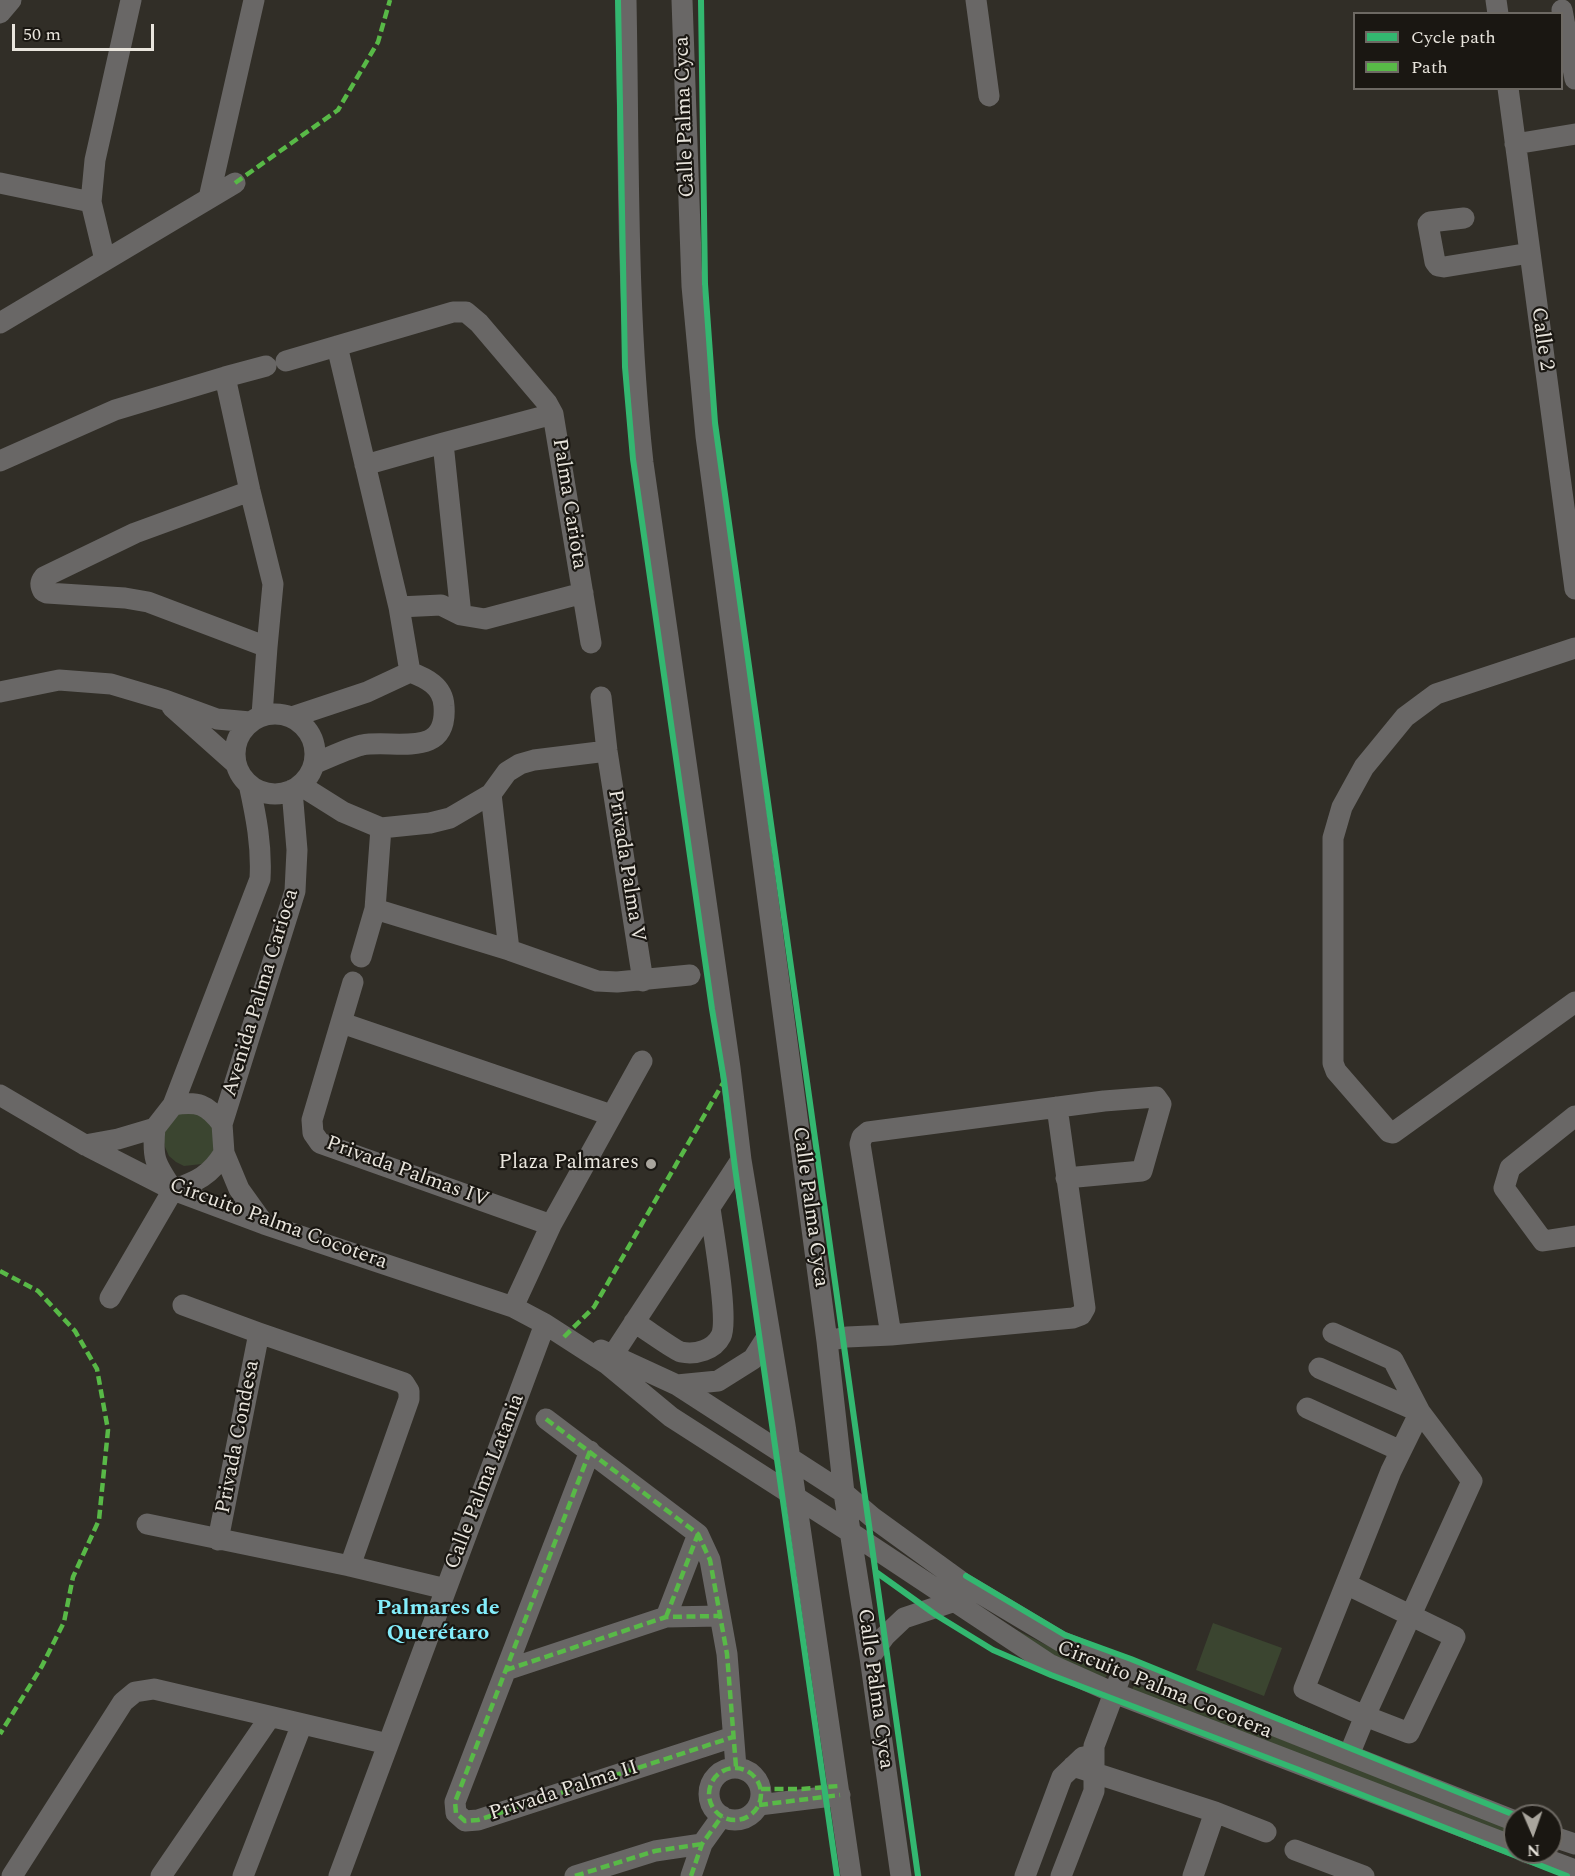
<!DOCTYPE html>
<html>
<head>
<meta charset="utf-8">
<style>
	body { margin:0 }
	#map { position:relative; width:1575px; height:1876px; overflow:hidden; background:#312e27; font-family:Spectral,serif }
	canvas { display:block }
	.legend { position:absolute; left:1353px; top:12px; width:210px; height:78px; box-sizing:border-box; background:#1a1712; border:2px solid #6d6963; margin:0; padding:8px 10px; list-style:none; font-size:18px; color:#e9e5dd }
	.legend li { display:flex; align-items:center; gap:12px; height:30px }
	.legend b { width:30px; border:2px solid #6d6963 }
	.north { position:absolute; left:1503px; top:1804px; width:60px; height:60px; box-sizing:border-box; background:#1a1712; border:2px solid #6d6963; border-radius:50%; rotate:178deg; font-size:16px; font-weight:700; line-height:24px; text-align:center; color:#e9e5dd }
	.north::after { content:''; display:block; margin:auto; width:21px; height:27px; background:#a9a59d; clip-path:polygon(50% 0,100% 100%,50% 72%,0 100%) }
	.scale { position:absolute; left:12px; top:24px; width:142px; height:27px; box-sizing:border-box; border:3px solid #e9e5dd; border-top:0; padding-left:8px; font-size:18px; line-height:21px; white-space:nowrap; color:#e9e5dd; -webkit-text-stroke:4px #1a1712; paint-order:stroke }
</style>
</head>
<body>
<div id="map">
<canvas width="1575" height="1876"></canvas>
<ul class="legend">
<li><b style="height:8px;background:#33b770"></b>Cycle path</li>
<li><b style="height:8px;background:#58b947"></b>Path</li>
</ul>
<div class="north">N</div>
<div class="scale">50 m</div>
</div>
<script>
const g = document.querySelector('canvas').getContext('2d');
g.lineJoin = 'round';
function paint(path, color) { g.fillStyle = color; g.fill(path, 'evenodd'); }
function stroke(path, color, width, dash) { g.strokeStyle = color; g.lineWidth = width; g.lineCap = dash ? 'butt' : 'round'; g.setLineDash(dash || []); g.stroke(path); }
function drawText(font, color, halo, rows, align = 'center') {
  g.font = font + ' Spectral,serif'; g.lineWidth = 4.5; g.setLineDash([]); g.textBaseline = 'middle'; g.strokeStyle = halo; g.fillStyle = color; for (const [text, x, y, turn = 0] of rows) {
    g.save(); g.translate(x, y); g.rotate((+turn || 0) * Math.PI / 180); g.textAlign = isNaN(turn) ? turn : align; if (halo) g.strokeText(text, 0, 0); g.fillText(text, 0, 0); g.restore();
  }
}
const green = new Path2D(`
	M 196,1109 L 215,1128 L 214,1153 L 202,1164 L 184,1166 L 176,1162 L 169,1156 L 165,1147 L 163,1138 L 165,1129 L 178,1114 Z
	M 983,1613 L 1056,1650 L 1109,1672 L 1105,1678 L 1063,1663 Z
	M 1213,1623 L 1282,1648 L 1264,1696 L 1196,1670 Z
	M 1135,1684 L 1515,1828 L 1515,1837 L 1130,1693 Z`);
const minor = new Path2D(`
	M 626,0 C 629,154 626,309 643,463 L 730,1068 L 741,1160 L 785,1425 L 851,1876
	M 682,0 L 692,286 L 706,436 L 827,1341 L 844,1493 L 870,1657 L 901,1876
	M 976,0 L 989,96
	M 1496,0 L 1498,14
	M 1562,10 L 1575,79
	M 0,13 L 11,0
	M 1508,88 L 1575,589
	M 1515,144 L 1575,134
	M 0,183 L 91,202
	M 209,198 L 254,0
	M 1464,218 L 1430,222 L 1428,224 L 1435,262 L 1438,266 L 1444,267 L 1530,253
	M 105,260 L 91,202 L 95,160 L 131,0
	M 0,323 L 235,183
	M 337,346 L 399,607 L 410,672
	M 286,361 L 453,312 L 466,312 L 479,323 L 547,403 L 553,414 L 591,643
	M 225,377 L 250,491 L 273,584 L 267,647 L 262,715
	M 443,443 L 461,615
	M 0,461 L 115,410 L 225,377 L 266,366
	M 365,465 L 443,443 L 553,414
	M 250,491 L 135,533 L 44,577 C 40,582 40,585 43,591 L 47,593 L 125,598 L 148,602 L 267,647
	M 399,607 L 441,605 L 461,615 L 485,619 L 583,593
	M 1575,648 L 1436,694 L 1405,717 L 1364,767 L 1342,807 L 1333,838 L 1333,1063 L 1336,1071 L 1389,1132 L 1393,1133 L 1575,1002
	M 0,692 L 59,680 L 111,684 L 165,700 L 217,719 L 250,722
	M 601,697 L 607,751 L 643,981
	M 172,707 L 236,764
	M235 754a40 40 0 1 1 80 0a40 40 0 1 1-80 0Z
	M 292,717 L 367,692 L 410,672 C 426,678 443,686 444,706 C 448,760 394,739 362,745 C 346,749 330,757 314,764
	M 300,785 L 343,812 L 381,828 L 430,823 L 450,818 L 491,794 L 507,772 L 520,764 L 534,760 L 607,751
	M 491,794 L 509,950
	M 375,909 L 509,950 L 597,981 L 617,982 L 690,975
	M 361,957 L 375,909 L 381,828
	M 353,982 L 312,1120 L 313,1133 L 320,1143 L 551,1225
	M 342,1023 L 611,1115
	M 0,1095 L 85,1145 L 173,1190 L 264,1224 L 513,1307 L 545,1324 L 607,1364 L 671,1417 L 850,1532 L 1049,1664 L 1114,1693 L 1515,1847
	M 173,1105 C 198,1101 207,1104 222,1124
	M 1575,1116 L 1510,1168 L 1504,1188 L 1543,1241 L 1575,1236
	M 155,1128 C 152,1158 155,1163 171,1187
	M 85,1145 L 118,1139 L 155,1128 L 173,1105 L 260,879 C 262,846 256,816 249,784
	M 173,1190 C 197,1181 210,1176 224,1153
	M 264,1224 L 239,1189 L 224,1153 L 222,1124 L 295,891 L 297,850 L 292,790
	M 110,1298 L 173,1190
	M 183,1305 L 259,1333 L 404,1383 L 409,1391 L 409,1399 L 350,1566
	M 513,1307 L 551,1225 L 642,1061
	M 634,1322 C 643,1327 674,1350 681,1352 C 696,1355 714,1350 721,1336 C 729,1320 713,1231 710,1208
	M 891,1335 L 860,1144 L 862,1137 L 868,1132 L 1104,1101 L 1156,1097 L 1161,1104 L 1142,1171 L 1066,1178
	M 827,1341 L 847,1337 L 891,1335 L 1073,1318 L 1081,1315 L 1085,1308 L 1057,1107
	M 601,1350 L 677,1385 L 844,1493 L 872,1517 L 963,1583 L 1060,1641 L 1515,1821
	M 607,1364 L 741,1160
	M 1319,1368 L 1420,1412 L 1393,1360 L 1333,1333
	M 677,1385 L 718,1381 L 753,1359 L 769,1334
	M 1307,1408 L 1401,1451
	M 1420,1412 L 1472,1481 L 1365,1716 L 1304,1689 L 1391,1471 Z
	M 546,1419 L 698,1534 L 710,1560 L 727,1654 L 736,1767
	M 590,1451 L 455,1802 L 456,1813 L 465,1821 L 478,1820 L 733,1737
	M 147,1524 L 350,1566 L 446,1589
	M 218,1540 L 259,1333
	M 1346,1584 L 1455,1637 L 1409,1733 L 1365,1716 L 1349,1755
	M 666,1617 L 698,1534
	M 870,1657 L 885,1636 L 904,1618 L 955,1601
	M 506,1670 L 666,1617 L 720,1616
	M 1073,1766 L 1215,1812 L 1266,1832
	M709 1794a26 26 0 1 1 52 0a26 26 0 1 1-52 0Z
	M 759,1805 L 840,1795
	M 1551,1836 L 1575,1844
	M 1295,1850 L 1364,1876
	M 1527,1852 L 1575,1870
	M 12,1876 L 123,1702 L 135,1692 L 154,1689 L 388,1744
	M 161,1876 L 270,1717
	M 243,1876 L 302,1724
	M 339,1876 L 545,1324
	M 575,1876 L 655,1851 L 702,1844
	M 691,1876 L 702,1844 L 722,1816
	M 1025,1876 L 1062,1777 L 1083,1757
	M 1061,1876 L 1094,1791 L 1094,1746 L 1119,1680
	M 1193,1876 L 1215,1812`);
const quiet = new Path2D(`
	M 235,183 L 338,110 L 378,42 L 390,0
	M 0,1271 L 38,1291 L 75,1331 L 97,1369 L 108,1430 L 99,1520 L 73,1577 L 64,1622 L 42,1666 L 0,1734
	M 564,1337 L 594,1307 L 723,1083
	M 546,1419 L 698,1534 L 710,1560 L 727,1654 L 736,1767
	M 590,1451 L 455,1802 L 456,1813 L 465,1821 L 478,1820 L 733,1737
	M 666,1617 L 698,1534
	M 506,1670 L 666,1617 L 720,1616
	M709 1794a26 26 0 1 1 52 0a26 26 0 1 1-52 0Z
	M 761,1789 L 802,1789 L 839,1786
	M 759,1805 L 840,1795
	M 575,1876 L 655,1851 L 702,1844
	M 691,1876 L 702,1844 L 722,1816`);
const cycleway = new Path2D(`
	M 618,0 L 625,367 L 633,459 L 712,1009 L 724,1080 L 735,1168 L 837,1876
	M 701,0 L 705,284 L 715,423 L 918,1876
	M 876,1572 L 936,1615 L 993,1650 L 1051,1675 L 1299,1770 L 1567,1876
	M 966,1576 L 1065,1635 L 1131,1659 L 1517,1816`);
const markers = [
	[651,1164,6,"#a9a59d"]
];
const streetNames = [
	["Calle Palma Cyca",686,117,-92],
	["Calle 2",1541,339,82],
	["Palma Cariota",568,504,81],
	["Privada Palma V",625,866,81],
	["Avenida Palma Carioca",262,993,-73],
	["Privada Palmas IV",407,1173,20],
	["Calle Palma Cyca",809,1207,82],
	["Circuito Palma Cocotera",278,1225,20],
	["Privada Condesa",239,1437,-79],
	["Calle Palma Latania",486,1482,-69],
	["Calle Palma Cyca",874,1689,82],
	["Circuito Palma Cocotera",1164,1691,22],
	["Privada Palma II",564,1792,-18]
];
const poiNames = [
	["Plaza Palmares",639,1164]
];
const neighbourhoodNames = [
	["Palmares de",438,1610],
	["Querétaro",438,1635]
];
paint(green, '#3b4530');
stroke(minor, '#696766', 21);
stroke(quiet, '#58b947', 4.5, [9, 4.5]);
stroke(cycleway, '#33b770', 6);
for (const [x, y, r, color] of markers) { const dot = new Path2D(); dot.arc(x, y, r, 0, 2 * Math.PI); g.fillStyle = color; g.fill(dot); stroke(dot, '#1a1712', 2); }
drawText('21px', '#e9e5dd', '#1a1712', streetNames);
drawText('21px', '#e9e5dd', '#1a1712', poiNames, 'right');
drawText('bold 22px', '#83edfb', '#1a1712', neighbourhoodNames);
</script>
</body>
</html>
